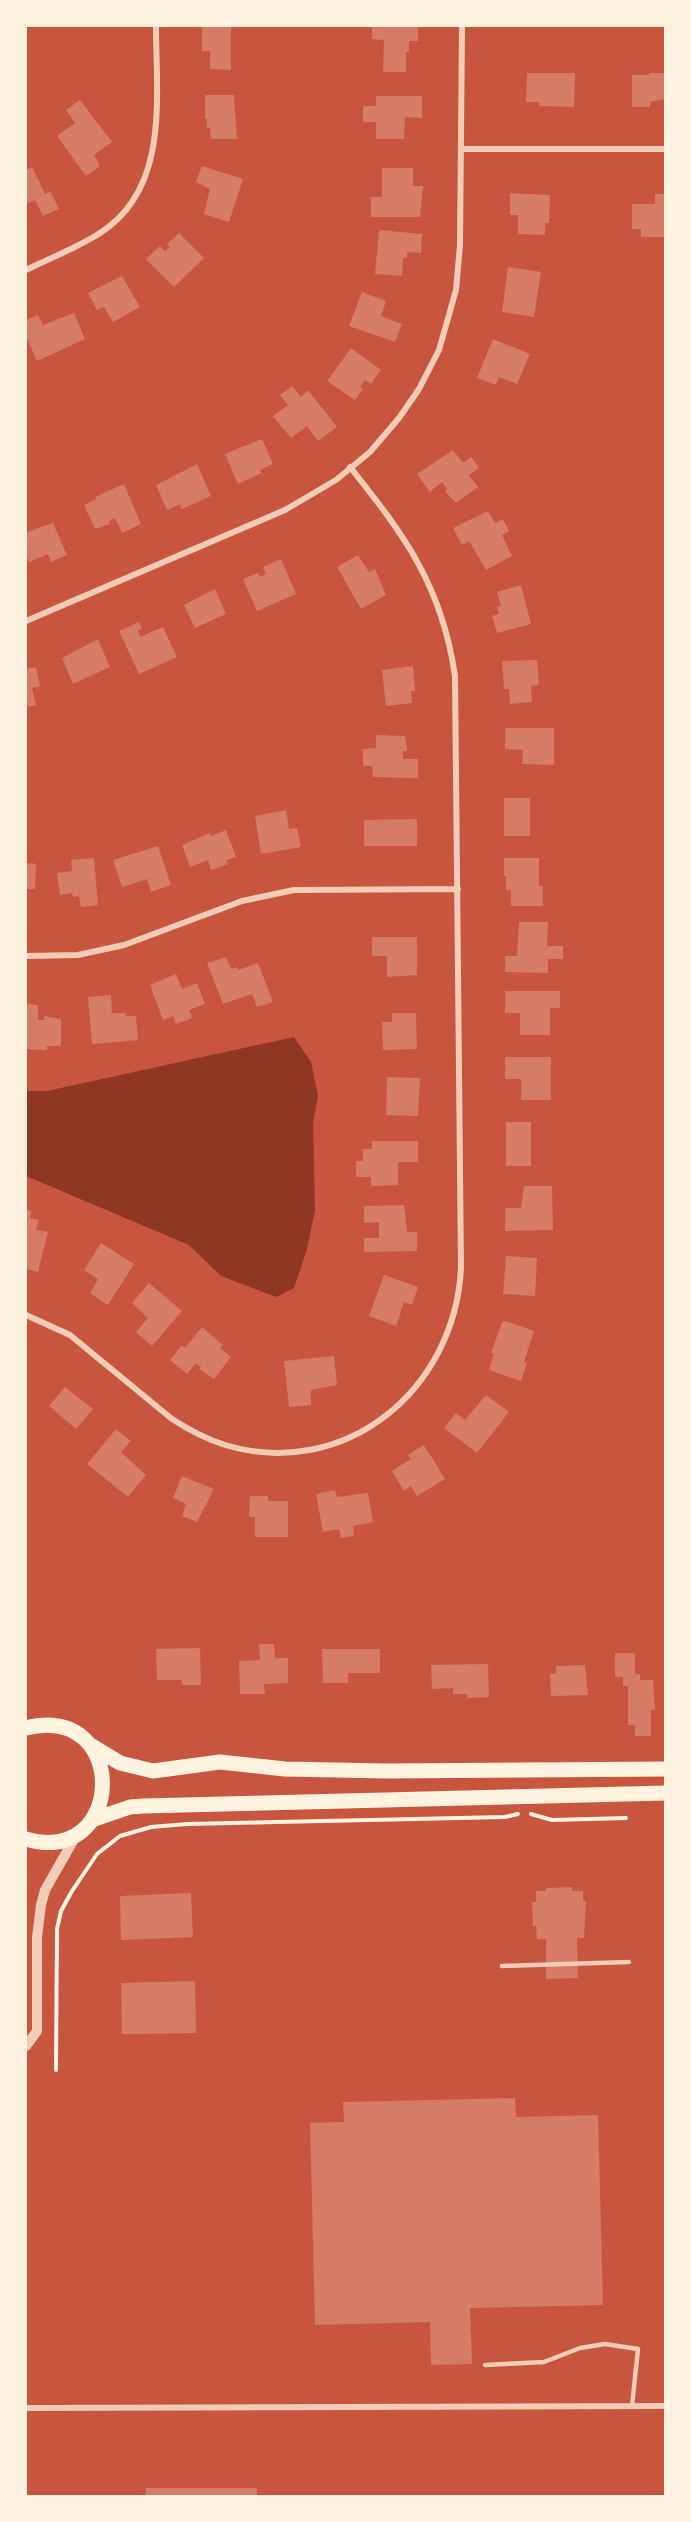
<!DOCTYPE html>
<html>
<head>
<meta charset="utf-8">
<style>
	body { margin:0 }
	#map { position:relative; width:691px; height:2522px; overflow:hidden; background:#c8553d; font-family:"DejaVu Sans",sans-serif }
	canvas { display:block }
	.frame { position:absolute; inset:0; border:27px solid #fff3e0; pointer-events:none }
</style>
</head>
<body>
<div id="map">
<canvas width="691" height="2522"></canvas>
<div class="frame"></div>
</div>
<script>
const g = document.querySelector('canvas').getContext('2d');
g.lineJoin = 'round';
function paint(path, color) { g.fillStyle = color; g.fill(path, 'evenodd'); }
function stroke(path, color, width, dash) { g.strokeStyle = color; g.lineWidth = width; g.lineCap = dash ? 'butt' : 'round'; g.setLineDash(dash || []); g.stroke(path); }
const water = new Path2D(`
	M 294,1037 L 311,1062 L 318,1096 L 313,1123 L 315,1210 L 307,1249 L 294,1288 L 276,1297 L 221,1276 L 189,1245 L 26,1176 L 26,1091 L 47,1091 Z`);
const building = new Path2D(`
	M 202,26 L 231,26 L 231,70 L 210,69 L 210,51 L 202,51 Z
	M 372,26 L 418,26 L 418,41 L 409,41 L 409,52 L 406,52 L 406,72 L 383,72 L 384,40 L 372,39 Z
	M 527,73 L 575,73 L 574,107 L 539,106 L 539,102 L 526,102 Z
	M 649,73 L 666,73 L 666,99 L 650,102 L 650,107 L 632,107 L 632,75 L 649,75 Z
	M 205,95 L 234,95 L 237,139 L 211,139 L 210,128 L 207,128 L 207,119 L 205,119 Z
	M 376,96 L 422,96 L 422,118 L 405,117 L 404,139 L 376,139 L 376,122 L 363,122 L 363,106 L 376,106 Z
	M 80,100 L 112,142 L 94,155 L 100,166 L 86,176 L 57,136 L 75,123 L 66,110 Z
	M 202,166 L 243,179 L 229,222 L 204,214 L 210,189 L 196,182 Z
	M 32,167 L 45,194 L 50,191 L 59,209 L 43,216 L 35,200 L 26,204 L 26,170 Z
	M 382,168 L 413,168 L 413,186 L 423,186 L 420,217 L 371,217 L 371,197 L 382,197 Z
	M 510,193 L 550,195 L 549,223 L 545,223 L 545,235 L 518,234 L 518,215 L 510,215 Z
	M 655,194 L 666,194 L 666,237 L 641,237 L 641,229 L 632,229 L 632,204 L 655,204 Z
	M 379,230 L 422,234 L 421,253 L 407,252 L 407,258 L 403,258 L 402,276 L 375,274 Z
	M 179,233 L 204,258 L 174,287 L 146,259 L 160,246 L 165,251 L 170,247 L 167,244 Z
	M 508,267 L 541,272 L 534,317 L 502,312 Z
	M 122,276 L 140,307 L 113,322 L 104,307 L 97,310 L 88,293 Z
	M 362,292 L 386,301 L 381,316 L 402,324 L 395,342 L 349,326 Z
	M 74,313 L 85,339 L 37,361 L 26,336 L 26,320 L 38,315 L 43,325 Z
	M 493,339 L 530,354 L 517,384 L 499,377 L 496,385 L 477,378 Z
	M 351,348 L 381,370 L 371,384 L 365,380 L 360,387 L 363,389 L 355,400 L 327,381 Z
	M 292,386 L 301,397 L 308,390 L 337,427 L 318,441 L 307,426 L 291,438 L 273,416 L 288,405 L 280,395 Z
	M 262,439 L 273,464 L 260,470 L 262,473 L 238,484 L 225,454 Z
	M 453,450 L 463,463 L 471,457 L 479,468 L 469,475 L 478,487 L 456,503 L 445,491 L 447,489 L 442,482 L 430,492 L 417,474 Z
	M 197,464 L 211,496 L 182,509 L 180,504 L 167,510 L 156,485 Z
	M 124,484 L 141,524 L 122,533 L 115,518 L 109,521 L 110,524 L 95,529 L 84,505 L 96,499 L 95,497 Z
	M 488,511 L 495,523 L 503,519 L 509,531 L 502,535 L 512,556 L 486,570 L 469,541 L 462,545 L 453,528 Z
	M 53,523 L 67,555 L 51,562 L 48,554 L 29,562 L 26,555 L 27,532 Z
	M 358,555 L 369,572 L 375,569 L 386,595 L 361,609 L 337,567 Z
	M 281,559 L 296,594 L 257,611 L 243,579 L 258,573 L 260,577 L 266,574 L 263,567 Z
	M 521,585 L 531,624 L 497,633 L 492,616 L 499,614 L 497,607 L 501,606 L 497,592 Z
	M 215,589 L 226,614 L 195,628 L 184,605 Z
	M 139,622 L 142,629 L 138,630 L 140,637 L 163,627 L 177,657 L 139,674 L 119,631 Z
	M 98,639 L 110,667 L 73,684 L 62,658 Z
	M 537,660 L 539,685 L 531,686 L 532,702 L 510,704 L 509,689 L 504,689 L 502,661 Z
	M 413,666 L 415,691 L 411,691 L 412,703 L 386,706 L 382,670 Z
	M 36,667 L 40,686 L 32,688 L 36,705 L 26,707 L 26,669 Z
	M 505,728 L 554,728 L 554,765 L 522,764 L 523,750 L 505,749 Z
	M 376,735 L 405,736 L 407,751 L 403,751 L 403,759 L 418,759 L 418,778 L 373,777 L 372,766 L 363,766 L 363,749 L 376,748 Z
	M 504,798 L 530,798 L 530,836 L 504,836 Z
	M 286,810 L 289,829 L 297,828 L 301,847 L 261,854 L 255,816 Z
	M 417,819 L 417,846 L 364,846 L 364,820 Z
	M 226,830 L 236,857 L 226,860 L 228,864 L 211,870 L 208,860 L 190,867 L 182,845 L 210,833 L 211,836 Z
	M 158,846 L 171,885 L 151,892 L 147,879 L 122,887 L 113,860 Z
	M 94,858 L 98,905 L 81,907 L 79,896 L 73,897 L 72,893 L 60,895 L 57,873 L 72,871 L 71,860 Z
	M 504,858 L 539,858 L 539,886 L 543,886 L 543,906 L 511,906 L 511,890 L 506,890 L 506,876 L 504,876 Z
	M 26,863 L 36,864 L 35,889 L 26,889 Z
	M 519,922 L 548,922 L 547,946 L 563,946 L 563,959 L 548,959 L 548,973 L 505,972 L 505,956 L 517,956 Z
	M 372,937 L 417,937 L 417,975 L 387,977 L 387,956 L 372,956 Z
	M 226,957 L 231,969 L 237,967 L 238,970 L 258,963 L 273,1002 L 257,1007 L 252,994 L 223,1004 L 207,963 Z
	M 176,974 L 182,989 L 197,983 L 205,1004 L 189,1010 L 192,1018 L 176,1024 L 173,1016 L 163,1020 L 150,985 Z
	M 505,991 L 560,991 L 560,1008 L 550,1008 L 550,1035 L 520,1035 L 520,1013 L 505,1013 Z
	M 111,995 L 112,1013 L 125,1013 L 126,1016 L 136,1016 L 138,1040 L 92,1044 L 88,997 Z
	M 26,1004 L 38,1005 L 38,1020 L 44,1020 L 44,1016 L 61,1019 L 61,1046 L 47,1046 L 47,1050 L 26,1049 Z
	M 392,1013 L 416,1013 L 417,1049 L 383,1050 L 382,1022 L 392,1022 Z
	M 505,1057 L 551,1057 L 551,1100 L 521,1100 L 521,1079 L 505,1079 Z
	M 387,1077 L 420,1078 L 418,1116 L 386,1115 Z
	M 506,1122 L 531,1122 L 531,1166 L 506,1166 Z
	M 372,1141 L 418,1141 L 418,1162 L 398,1162 L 398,1185 L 371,1186 L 371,1177 L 356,1177 L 356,1161 L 363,1161 L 363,1149 L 372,1149 Z
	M 524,1186 L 552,1186 L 553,1230 L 505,1231 L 505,1208 L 521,1208 Z
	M 404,1205 L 407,1232 L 417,1232 L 417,1251 L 364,1252 L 364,1238 L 379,1238 L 379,1222 L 364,1223 L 364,1206 Z
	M 26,1209 L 31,1211 L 30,1218 L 39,1220 L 36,1230 L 48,1232 L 38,1272 L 26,1269 Z
	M 101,1243 L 134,1264 L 108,1305 L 90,1293 L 98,1279 L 84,1270 Z
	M 506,1256 L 537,1258 L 535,1296 L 503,1294 Z
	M 384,1275 L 418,1287 L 412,1305 L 404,1302 L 396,1326 L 369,1316 Z
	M 149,1283 L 182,1311 L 152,1346 L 136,1332 L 148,1318 L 132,1303 Z
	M 505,1321 L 534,1331 L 524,1362 L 527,1363 L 521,1381 L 489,1370 L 494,1354 L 491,1353 L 502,1322 Z
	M 202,1327 L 223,1345 L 220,1348 L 231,1357 L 214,1379 L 199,1369 L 201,1367 L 196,1363 L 187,1374 L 170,1360 L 182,1345 L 185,1348 Z
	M 334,1356 L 337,1385 L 311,1390 L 311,1405 L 289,1407 L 284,1361 Z
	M 65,1387 L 93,1409 L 76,1429 L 49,1406 Z
	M 486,1395 L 509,1412 L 477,1453 L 444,1428 L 456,1413 L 465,1420 Z
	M 116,1429 L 131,1441 L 121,1452 L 146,1475 L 128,1497 L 87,1464 Z
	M 424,1445 L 445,1479 L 417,1496 L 411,1486 L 404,1491 L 392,1471 L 411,1459 L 408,1455 Z
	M 182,1476 L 214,1489 L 197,1522 L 182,1516 L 186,1504 L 173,1498 Z
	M 335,1490 L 337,1497 L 368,1493 L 373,1522 L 353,1526 L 354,1536 L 341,1538 L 339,1529 L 323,1532 L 316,1494 Z
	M 250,1496 L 268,1496 L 268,1501 L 288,1501 L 288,1537 L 255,1537 L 255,1517 L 249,1517 Z
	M 259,1644 L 274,1644 L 275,1658 L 288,1658 L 288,1683 L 264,1684 L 265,1694 L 240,1694 L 239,1661 L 260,1660 Z
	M 200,1648 L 201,1685 L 182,1685 L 182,1680 L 157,1680 L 156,1649 Z
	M 322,1649 L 380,1649 L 380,1673 L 348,1673 L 348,1683 L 323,1683 Z
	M 615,1653 L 635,1653 L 635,1674 L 640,1674 L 640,1680 L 653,1680 L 655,1710 L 651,1710 L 651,1736 L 635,1736 L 635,1725 L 628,1725 L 628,1686 L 623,1686 L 623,1677 L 615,1677 Z
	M 488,1664 L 489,1697 L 467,1698 L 467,1694 L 453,1694 L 453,1688 L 432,1689 L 431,1665 Z
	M 585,1665 L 588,1695 L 551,1696 L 550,1674 L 556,1673 L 556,1666 Z
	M 572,1887 L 572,1891 L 583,1891 L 583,1901 L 586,1901 L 584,1938 L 577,1938 L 578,1978 L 546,1979 L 546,1939 L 537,1939 L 536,1926 L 533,1926 L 532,1902 L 536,1902 L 536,1891 L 546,1891 L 546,1888 Z
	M 191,1893 L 193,1937 L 121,1940 L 120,1896 Z
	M 195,1981 L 196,2033 L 122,2034 L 121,1983 Z
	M 515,2098 L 516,2117 L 598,2115 L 603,2305 L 470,2308 L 472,2364 L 431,2365 L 430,2322 L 315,2325 L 310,2123 L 344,2122 L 343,2102 Z
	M 146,2488 L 257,2488 L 257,2496 L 146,2496 Z`);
const path = new Path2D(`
	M 531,1814 L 552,1820 L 626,1818
	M 56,2070 L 57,1929 L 61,1911 L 72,1891 L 97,1854 L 120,1836 L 151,1827 L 187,1824 L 505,1817 L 518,1814`);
const service = new Path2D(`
	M 502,1966 L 629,1962
	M 485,2365 L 544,2362 L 580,2348 L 605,2344 L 638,2349 L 632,2406`);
const minor = new Path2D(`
	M 461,149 L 666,149
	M 26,270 C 50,258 77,248 100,233 C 170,189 156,96 156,26
	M 26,621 L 285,510 L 336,480 L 370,452 L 399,418 L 419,389 L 439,350 L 456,290 L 460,245 L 462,26
	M 26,956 L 78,955 L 124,945 L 242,901 L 294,890 L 458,889
	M 26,1315 L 70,1335 L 172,1419 C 189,1430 206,1439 225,1445 C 346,1481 455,1389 461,1268 L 455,676 C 442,586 405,536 350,467
	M 26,2408 L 666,2406`);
const tertiary = new Path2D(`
	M 26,2046 L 37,2031 L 37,1937 L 41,1905 L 45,1890 L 77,1834`);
const primary = new Path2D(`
	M 26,1728 C 130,1702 126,1868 26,1839
	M 92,1746 L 120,1763 L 153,1771 L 220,1762 L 285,1769 L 386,1771 L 666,1769
	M 92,1820 L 130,1807 L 143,1806 L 666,1793`);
paint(water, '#8f3625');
paint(building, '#d67c66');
stroke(path, '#fff3e0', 4);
stroke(service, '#f1ccb7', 4.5);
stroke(minor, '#f1ccb7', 6);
stroke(tertiary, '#f1ccb7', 10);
stroke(primary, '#fff3e0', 15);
</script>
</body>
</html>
